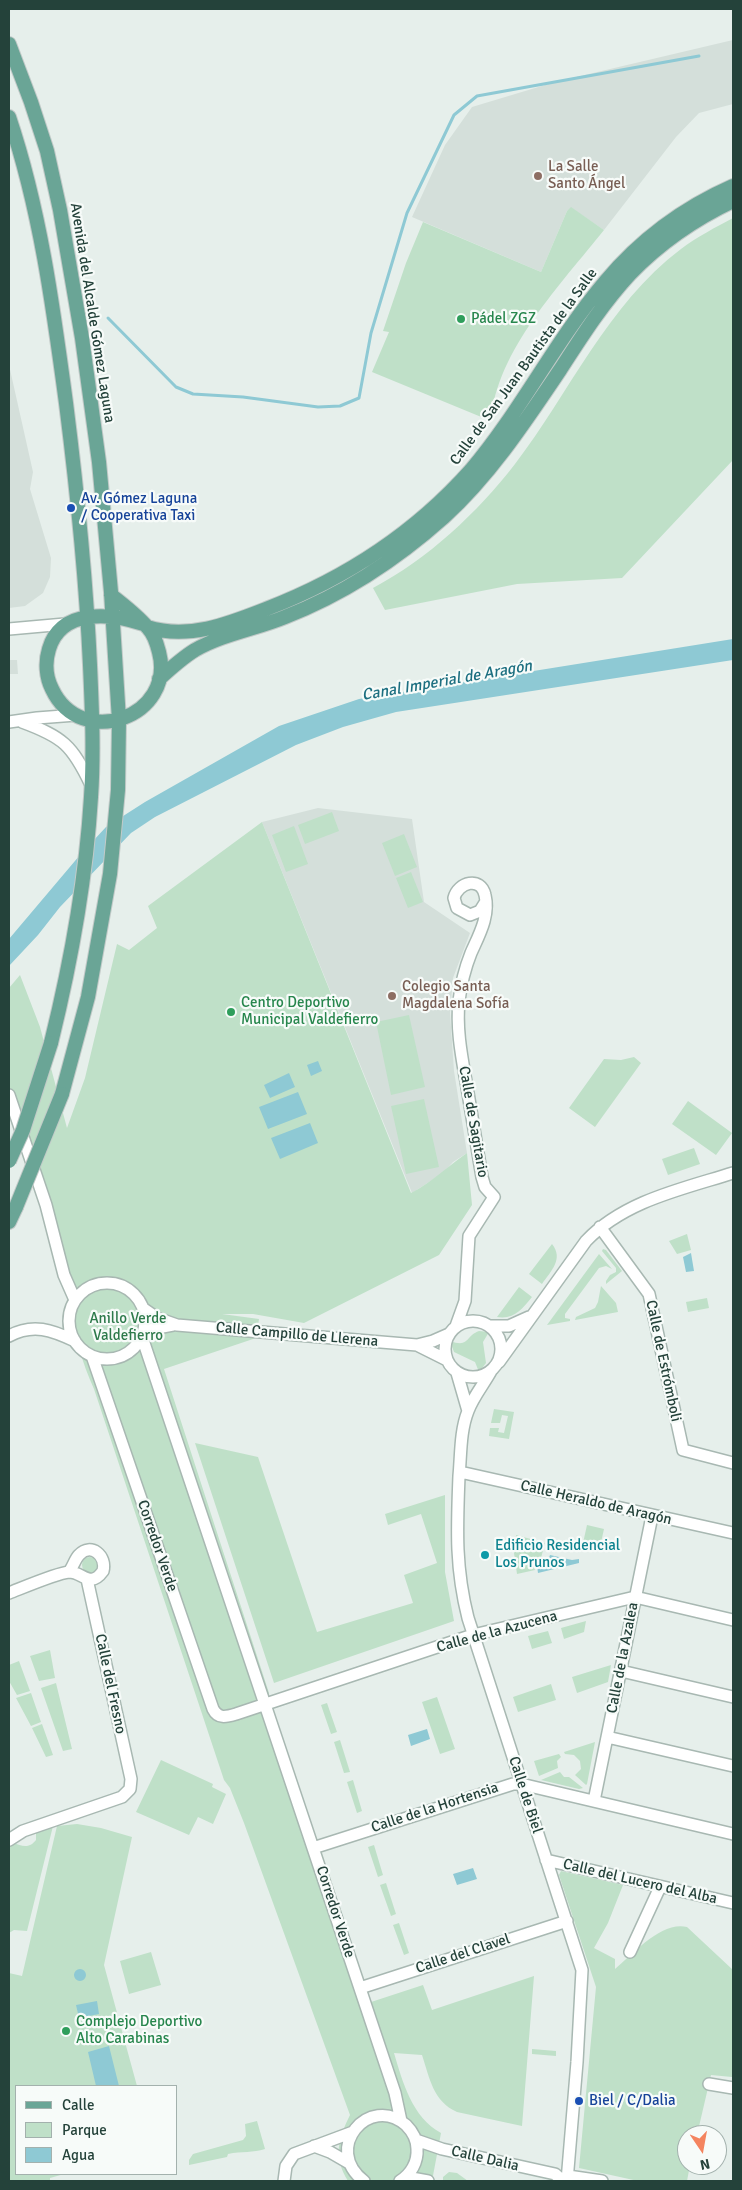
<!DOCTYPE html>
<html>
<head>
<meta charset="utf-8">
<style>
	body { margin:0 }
	#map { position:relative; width:742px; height:2190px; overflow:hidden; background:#e6efeb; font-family:Signika,sans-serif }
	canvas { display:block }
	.frame { position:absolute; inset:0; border:10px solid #24423a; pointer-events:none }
	.legend { position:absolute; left:15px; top:2085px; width:162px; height:90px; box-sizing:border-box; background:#f7fbf9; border:1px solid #a3b1ad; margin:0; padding:6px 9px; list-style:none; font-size:15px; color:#24423a }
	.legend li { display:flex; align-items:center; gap:10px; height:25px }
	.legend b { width:25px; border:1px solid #a3b1ad }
	.north { position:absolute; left:677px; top:2125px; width:50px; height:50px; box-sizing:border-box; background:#f7fbf9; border:1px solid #a3b1ad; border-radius:50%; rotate:168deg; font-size:14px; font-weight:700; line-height:20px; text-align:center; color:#24423a }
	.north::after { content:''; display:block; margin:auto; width:18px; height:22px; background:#f4845f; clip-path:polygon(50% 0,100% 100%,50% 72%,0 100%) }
</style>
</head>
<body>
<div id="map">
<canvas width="742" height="2190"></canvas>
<div class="frame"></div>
<ul class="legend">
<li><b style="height:6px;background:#6aa596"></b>Calle</li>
<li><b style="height:14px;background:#bfe0c8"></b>Parque</li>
<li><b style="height:14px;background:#8ec9d4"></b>Agua</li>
</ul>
<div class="north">N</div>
</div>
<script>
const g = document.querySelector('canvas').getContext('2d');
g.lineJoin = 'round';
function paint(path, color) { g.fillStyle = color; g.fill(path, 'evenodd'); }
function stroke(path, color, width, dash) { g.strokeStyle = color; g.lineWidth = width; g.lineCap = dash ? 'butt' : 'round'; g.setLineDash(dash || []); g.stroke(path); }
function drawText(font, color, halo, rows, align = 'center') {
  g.font = font + ' Signika,sans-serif'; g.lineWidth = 4.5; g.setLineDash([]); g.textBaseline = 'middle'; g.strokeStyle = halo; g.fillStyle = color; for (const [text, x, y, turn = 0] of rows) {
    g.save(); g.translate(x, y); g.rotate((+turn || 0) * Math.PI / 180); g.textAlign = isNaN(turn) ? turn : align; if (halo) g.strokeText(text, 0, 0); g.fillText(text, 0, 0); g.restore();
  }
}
const built = new Path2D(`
	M 733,40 L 733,104 L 699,113 L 676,137 L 604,230 L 571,208 L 567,211 L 541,272 L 412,217 L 445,145 L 472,107 L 555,82 Z
	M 9,365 L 33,472 L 30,489 L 51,558 L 50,577 L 43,593 L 25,606 L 9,608 Z
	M 9,660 L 17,660 L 18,674 L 9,674 Z
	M 318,808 L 412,819 L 424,902 L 470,933 L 453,978 L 450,1013 L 454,1071 L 467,1153 L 453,1162 L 443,1173 L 412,1193 L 262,822 Z`);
const green = new Path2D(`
	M 571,207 L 604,230 C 562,283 496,351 491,421 L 372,372 L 389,332 L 383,331 L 406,263 L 423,222 L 541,272 L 567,211 Z
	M 733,218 L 733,460 L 622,578 L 517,584 L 385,610 L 373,588 C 428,559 477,513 515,464 C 570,392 607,305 681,249 C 697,237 716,227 733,218 Z
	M 332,812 L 339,831 L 305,844 L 298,825 Z
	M 262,822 L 411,1193 C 432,1182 448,1166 467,1153 L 472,1205 L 439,1255 L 304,1323 L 253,1314 L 222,1314 L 259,1319 L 256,1338 L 164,1369 L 269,1693 L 265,1709 L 365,2004 L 423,1985 L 432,2010 L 534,1976 L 522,2126 L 457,2112 C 433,2101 430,2079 422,2055 L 394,2053 C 403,2083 412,2117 441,2133 L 432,2181 L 348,2181 C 333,2157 338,2139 350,2115 L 244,1823 L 230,1788 L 224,1780 L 94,1389 C 88,1376 83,1362 79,1348 C 71,1327 63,1324 75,1300 L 9,1113 L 9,988 L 20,975 L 40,1027 L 67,1128 L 85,1078 L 117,944 L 129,950 L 157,928 L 148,906 Z
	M 294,826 L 308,864 L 286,872 L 272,835 Z
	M 404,834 L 417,867 L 395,876 L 382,843 Z
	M 411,872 L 423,902 L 408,908 L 396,878 Z
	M 409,1015 L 425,1087 L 391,1095 L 376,1022 Z
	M 634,1057 L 641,1063 L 595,1127 L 569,1108 L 604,1059 L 621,1060 Z
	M 424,1099 L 439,1167 L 406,1174 L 391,1106 Z
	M 688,1101 L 732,1133 L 716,1155 L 672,1124 Z
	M 694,1148 L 700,1164 L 668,1175 L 662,1159 Z
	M 687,1234 L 691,1250 L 677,1254 L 669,1241 Z
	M 552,1244 C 564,1259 551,1271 542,1284 L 529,1274 Z
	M 603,1249 L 606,1250 L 622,1271 L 606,1284 L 606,1281 L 610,1275 L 616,1272 L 616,1268 L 602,1251 Z
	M 599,1254 L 612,1269 L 606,1266 L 599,1268 L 565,1314 L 565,1318 L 570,1319 L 570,1321 L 547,1325 Z
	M 601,1286 L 616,1303 L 618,1312 L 575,1320 L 576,1317 L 595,1308 L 598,1302 Z
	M 519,1287 L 532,1297 C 522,1309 514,1320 497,1317 Z
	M 707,1298 L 709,1308 L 688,1312 L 686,1302 Z
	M 479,1331 L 489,1332 L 483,1342 L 486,1363 L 479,1372 L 475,1362 L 454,1352 L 450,1341 C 470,1348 465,1336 479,1331 Z
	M 494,1409 L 514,1412 L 509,1439 L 489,1436 L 490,1428 L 499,1428 L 498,1432 L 504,1433 L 508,1416 L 502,1415 L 500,1423 L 491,1423 Z
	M 195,1443 L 258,1457 L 317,1632 L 413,1603 L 404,1575 L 437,1563 L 421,1514 L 388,1525 L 385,1514 L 445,1495 L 445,1572 L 454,1621 L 274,1683 Z
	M 587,1525 L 604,1529 L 600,1547 L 583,1543 Z
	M 516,1535 L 545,1543 L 541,1558 L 532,1560 L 535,1570 L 517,1574 L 513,1546 L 517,1546 Z
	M82 1565a8 8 0 1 1 16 0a8 8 0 1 1-16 0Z
	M 586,1621 L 584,1632 L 564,1639 L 561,1628 Z
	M 548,1631 L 552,1643 L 532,1649 L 528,1636 Z
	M 50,1650 L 55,1678 L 39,1681 L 30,1656 Z
	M 19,1661 L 30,1691 L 17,1695 L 9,1681 L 9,1665 Z
	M 611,1665 L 608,1682 L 577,1693 L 572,1677 Z
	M 56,1683 L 72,1749 L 63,1751 L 41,1688 Z
	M 551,1684 L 556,1700 L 518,1712 L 513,1697 Z
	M 31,1693 L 41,1722 L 31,1726 L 16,1698 Z
	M 437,1697 L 455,1749 L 440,1754 L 422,1702 Z
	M 327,1703 L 337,1732 L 331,1734 L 321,1705 Z
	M 42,1724 L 53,1755 L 46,1757 L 32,1728 Z
	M 340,1740 L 350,1772 L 344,1773 L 334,1742 Z
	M 595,1742 L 587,1784 L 586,1785 L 575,1775 L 581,1769 L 580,1761 L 574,1755 L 565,1754 L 564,1752 Z
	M 559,1754 L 561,1757 L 557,1761 L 558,1768 L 539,1776 L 534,1761 Z
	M 161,1760 L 213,1784 L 212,1787 L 226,1794 L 213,1824 L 198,1817 L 189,1835 L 136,1812 Z
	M 560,1772 L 564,1777 L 569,1777 L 583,1788 L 579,1789 L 541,1780 Z
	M 353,1780 L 362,1811 L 357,1813 L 347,1782 Z
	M 77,1824 L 101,1828 L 132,1837 L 104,1965 L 137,2086 L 16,2086 L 16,2174 L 64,2174 L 50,2178 L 50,2181 L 9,2181 L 9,1973 L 22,1976 L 57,1826 Z
	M 53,1826 L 27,1931 L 14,1930 L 9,1933 L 9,1846 L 13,1843 C 22,1846 29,1849 36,1840 L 36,1831 Z
	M 374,1845 L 383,1875 L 378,1877 L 368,1847 Z
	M 561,1871 L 623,1885 L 608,1923 L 594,1948 L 615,1959 L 615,1969 C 633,1954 661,1921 687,1927 L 733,1970 L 732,2077 L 711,2075 L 697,2135 L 687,2135 L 687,2165 L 690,2165 L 687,2181 L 638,2181 L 579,2168 L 596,1987 L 559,1875 Z
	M 386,1883 L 396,1914 L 391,1916 L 380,1885 Z
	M 399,1923 L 409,1953 L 404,1955 L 393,1925 Z
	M 151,1952 L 161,1985 L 129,1994 L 120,1961 Z
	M 532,2049 L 556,2051 L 556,2056 L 532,2054 Z
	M 257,2121 L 265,2149 C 253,2153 242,2151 228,2154 L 227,2157 L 189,2165 L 189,2160 L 193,2154 L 243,2140 L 246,2136 L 245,2124 Z
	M 449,2172 L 457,2173 L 468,2181 L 443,2180 L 443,2177 Z`);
const water = new Path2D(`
	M 733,639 L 733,660 L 396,712 L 343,727 L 296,745 L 155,817 L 131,833 L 60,907 L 38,935 L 9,966 L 9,939 L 80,855 L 106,827 L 145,802 L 279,726 L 359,699 Z
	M 318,1061 L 322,1071 L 311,1076 L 307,1065 Z
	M 289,1073 L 295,1087 L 270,1098 L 264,1085 Z
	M 298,1092 L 307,1114 L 268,1129 L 259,1107 Z
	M 310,1123 L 318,1143 L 280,1159 L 271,1138 Z
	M 691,1253 L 694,1271 L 686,1272 L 683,1257 Z
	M 550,1555 L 572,1560 L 579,1559 L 579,1563 L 538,1573 L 537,1566 L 547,1563 Z
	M 427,1729 L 430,1739 L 411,1746 L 408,1735 Z
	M 473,1868 L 477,1879 L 457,1885 L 453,1874 Z
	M74 1975a6 6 0 1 1 12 0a6 6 0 1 1-12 0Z
	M 97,2001 L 99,2014 L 79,2018 L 76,2005 Z
	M 109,2046 L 119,2086 L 96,2086 L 88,2052 Z`);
const stream = new Path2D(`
	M 108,318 L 176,387 L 193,394 L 243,397 L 318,407 L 340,406 L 359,398 L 371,333 L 407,213 L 454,115 L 477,96 L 699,56`);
const minor = new Path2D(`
	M 9,629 L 65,624
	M 9,722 L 37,718 L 76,715
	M 22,722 C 63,737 72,745 91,785
	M 9,1095 L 46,1205 L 64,1275 L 75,1300
	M 600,1227 L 649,1294 L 683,1450 L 733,1463
	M69 1321a38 38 0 1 1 76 0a38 38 0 1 1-76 0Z
	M 144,1309 L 157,1318 L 177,1325 L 417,1345 L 433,1341 L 449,1334
	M445 1349a28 28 0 1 1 56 0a28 28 0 1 1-56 0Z
	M 456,1326 L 465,1301 L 469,1236 L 494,1197 L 485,1187 L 482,1177 C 477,1147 472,1117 467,1087 C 462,1058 456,1030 459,1001 C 461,984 465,968 471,953 C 479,935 490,916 485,895 C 481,876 458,882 454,898 L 457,908 L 470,915 L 480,911 L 485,903
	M 490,1326 L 509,1326 L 529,1317
	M 144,1333 L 152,1329 L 173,1325
	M 9,1336 C 33,1323 52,1330 75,1341
	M 142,1337 L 395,2093 L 401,2121
	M 417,1345 L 447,1360
	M 92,1356 L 213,1709 C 218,1719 226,1717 236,1714 L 473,1635 L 635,1597 L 733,1620
	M 499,1362 L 586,1241 C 624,1201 682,1189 733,1173
	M 491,1371 C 484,1384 473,1397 468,1411 C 460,1431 461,1455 459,1476 C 457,1528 455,1567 468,1618 L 582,1970 L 577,2062 L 567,2181
	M 457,1373 L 468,1411
	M 460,1472 L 733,1533
	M 9,1593 C 22,1588 57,1573 69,1572 C 83,1572 90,1589 103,1571 C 107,1556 91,1542 79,1555 C 75,1559 73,1567 69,1572
	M 621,1671 L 733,1697
	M 607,1737 L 733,1766
	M 594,1801 L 652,1516
	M 9,1840 L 23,1831 L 122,1797 L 130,1789 L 131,1779 L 87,1579
	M 313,1848 L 513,1784 L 521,1784 L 733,1834
	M 546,1860 L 733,1903
	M 630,1952 L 660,1887
	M 360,1988 L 567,1921
	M 709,2084 L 733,2088
	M 416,2140 L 442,2149 L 555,2174 L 563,2181
	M 314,2146 L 330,2152 L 349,2163
	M 568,2176 L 602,2181
	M 406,2177 L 428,2181
	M 284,2181 L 286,2166 L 294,2154 L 353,2132
	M 364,2181 C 322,2149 369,2093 406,2125 C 412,2131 417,2140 417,2149 C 418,2162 411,2174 400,2181`);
const major = new Path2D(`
	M 9,44 L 31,102 L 47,151 L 60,210 L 82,338 L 99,462 L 111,592 L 119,720 L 118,790 L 110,874 L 88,997 L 62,1094
	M 9,117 C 40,209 53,306 66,403 C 77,490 86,577 90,665 C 92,709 94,753 91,797 C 86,880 71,962 51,1043
	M 111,595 C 124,605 138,616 148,628 C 154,634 157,644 159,652 C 176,717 81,751 52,689 C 46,677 45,662 49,649 C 61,608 111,613 143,624
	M 147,627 C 188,640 228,624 266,609 C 344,579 415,533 471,470 C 521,411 555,341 605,282 C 640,240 683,208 733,186
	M 159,679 C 171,668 182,658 195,650 C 223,634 256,629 285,617 C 344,594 397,559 444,517 C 490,475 525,422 560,370 C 582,336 603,303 630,274 C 660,243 695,219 733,201
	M 9,1222 L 16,1207`);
const majorBridge = new Path2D(`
	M 9,1161 L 23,1130 L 51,1043
	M 16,1207 L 62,1094`);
const markers = [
	[538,176,5,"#8d6e63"],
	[461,319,5,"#2e9e5b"],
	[71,508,5,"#1a4fb4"],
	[392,996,5,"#8d6e63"],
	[231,1012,5,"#2e9e5b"],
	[485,1555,5,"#0f9aa8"],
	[66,2031,5,"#2e9e5b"],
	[579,2101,5,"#1a4fb4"]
];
const educationNames = [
	["La Salle",548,167],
	["Santo Ángel",548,184],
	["Colegio Santa",402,987],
	["Magdalena Sofía",402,1004]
];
const streetNames = [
	["Avenida del Alcalde Gómez Laguna",92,313,81],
	["Calle de San Juan Bautista de la Salle",524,367,-54],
	["Calle de Sagitario",473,1122,80],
	["Calle Campillo de Llerena",297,1335,5],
	["Calle de Estrómboli",663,1361,78],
	["Calle Heraldo de Aragón",596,1503,13],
	["Corredor Verde",157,1546,71],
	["Calle de la Azucena",497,1632,-15],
	["Calle de la Azalea",623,1658,-79],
	["Calle del Fresno",110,1684,78],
	["Calle de Biel",525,1795,72],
	["Calle de la Hortensia",435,1808,-18],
	["Calle del Lucero del Alba",640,1882,13],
	["Corredor Verde",335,1912,72],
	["Calle del Clavel",463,1954,-18],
	["Calle Dalia",485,2159,13]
];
const leisureNames = [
	["Pádel ZGZ",471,319],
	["Centro Deportivo",241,1003],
	["Municipal Valdefierro",241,1020],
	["Complejo Deportivo",76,2022],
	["Alto Carabinas",76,2039]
];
const transitNames = [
	["Av. Gómez Laguna",81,499],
	["/ Cooperativa Taxi",81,516],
	["Biel / C/Dalia",589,2101]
];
const parkNames = [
	["Anillo Verde",128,1319],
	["Valdefierro",128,1336]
];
const cultureNames = [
	["Edificio Residencial",495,1546],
	["Los Prunos",495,1563]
];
const waterNames = [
	["Canal Imperial de Aragón",447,681,-10]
];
paint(built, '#d4dfda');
paint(green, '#bfe0c8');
paint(water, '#8ec9d4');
stroke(stream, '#8ec9d4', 3);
stroke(minor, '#a8b8b2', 14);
stroke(major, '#c2cac8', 16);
stroke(minor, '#fff', 11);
stroke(major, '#6aa596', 14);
stroke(majorBridge, '#c2cac8', 16, []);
stroke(majorBridge, '#6aa596', 14);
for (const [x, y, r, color] of markers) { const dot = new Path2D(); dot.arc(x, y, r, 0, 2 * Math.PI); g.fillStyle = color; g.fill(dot); stroke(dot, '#f7fbf9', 2); }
drawText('15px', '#785e54', '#f7fbf9', educationNames, 'left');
drawText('15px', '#24423a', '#f7fbf9', streetNames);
drawText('15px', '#27864d', '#f7fbf9', leisureNames, 'left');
drawText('15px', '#164399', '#f7fbf9', transitNames, 'left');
drawText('15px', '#2d7a4b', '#f7fbf9', parkNames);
drawText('15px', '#0d838f', '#f7fbf9', cultureNames, 'left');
drawText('italic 16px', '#1c6f80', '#f7fbf9', waterNames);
</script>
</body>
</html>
